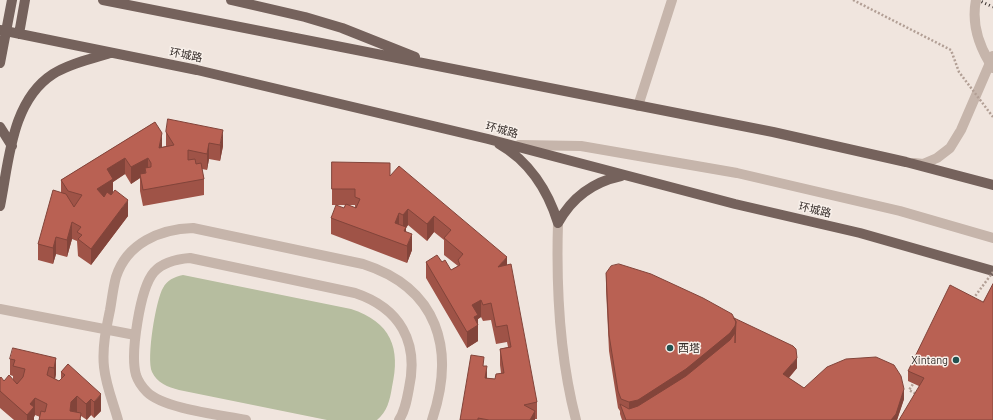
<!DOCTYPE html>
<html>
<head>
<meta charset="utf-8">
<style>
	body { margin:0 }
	canvas { display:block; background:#f0e5de }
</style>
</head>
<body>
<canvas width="993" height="420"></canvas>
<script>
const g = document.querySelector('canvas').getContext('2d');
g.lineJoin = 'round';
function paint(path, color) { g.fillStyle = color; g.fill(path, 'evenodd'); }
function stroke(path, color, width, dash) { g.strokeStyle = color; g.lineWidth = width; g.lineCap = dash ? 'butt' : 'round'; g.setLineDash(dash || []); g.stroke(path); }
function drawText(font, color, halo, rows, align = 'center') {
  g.font = font + ' Barlow,"Noto Sans SC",sans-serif'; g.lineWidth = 3; g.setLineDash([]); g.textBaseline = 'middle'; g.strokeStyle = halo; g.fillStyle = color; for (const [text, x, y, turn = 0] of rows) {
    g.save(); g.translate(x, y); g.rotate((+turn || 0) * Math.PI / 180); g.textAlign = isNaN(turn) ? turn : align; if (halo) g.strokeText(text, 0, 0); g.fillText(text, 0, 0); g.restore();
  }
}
const green = new Path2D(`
	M 183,275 L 351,309 C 391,322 401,348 392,387 C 390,400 387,412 377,420 L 327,420 L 179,390 C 168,387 157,383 152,372 C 146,359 156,299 163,288 C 167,280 174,277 183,275 Z`);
const minor = new Path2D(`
	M 638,106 L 672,0
	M 519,145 L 581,146 L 737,173 L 900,211 L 993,238
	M 914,163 L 923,164 L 937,158 L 950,148 L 961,130 L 993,56
	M 558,223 C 556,289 559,355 576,420
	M 0,309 L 135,335
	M 118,420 C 113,402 106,386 104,367 C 102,348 106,329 110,310 C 112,299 113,288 116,277 C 127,243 160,229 193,228 L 363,264 C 438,288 456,349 432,420
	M 246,420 C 222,415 164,409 147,392 C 143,388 138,381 136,375 C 130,354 140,288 154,272 C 163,262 177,259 190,258 L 355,293 C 400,308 419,342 409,388 C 407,399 405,411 399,420`);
const major = new Path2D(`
	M 103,0 L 773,132 L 906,162 L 993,185
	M 231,0 L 305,17 L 342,28 L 415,57
	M 0,30 L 197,70 L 488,139 L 735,204 L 860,233 L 993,271
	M 19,34 L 25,0
	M 0,127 L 12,146
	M 499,144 C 529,161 548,191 558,223
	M 0,206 C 9,162 11,101 53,74 C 70,63 92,59 110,53
	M 558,223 C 572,197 593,182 621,176`);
const rail = new Path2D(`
	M 978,0 L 993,7`);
const pathBridge = new Path2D(`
	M 853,0 L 951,50 L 959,72 L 993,117
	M 973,299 L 993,272
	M 915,381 L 909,390 L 918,395`);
const minorBridge = new Path2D(`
	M 976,0 C 971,25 979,47 993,68`);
const majorBridge = new Path2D(`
	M 0,63 L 12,0`);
const wall = new Path2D(`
	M 168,119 L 223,146 L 220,161 L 209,159 L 207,170 L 202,169 L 204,179 L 204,195 L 143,206 L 140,191 L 140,178 L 131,184 L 125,174 L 113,182 L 113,193 L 128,216 L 91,265 L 78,256 L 77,241 L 72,239 L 67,257 L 56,254 L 53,264 L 38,260 L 38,244 L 61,193 L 61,180 L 155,122 L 162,147 L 166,146 L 166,132 Z
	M 332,162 L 390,176 L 507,265 L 537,402 L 537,419 L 535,419 L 535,420 L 460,420 L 484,366 L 487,378 L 495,379 L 501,373 L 500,365 L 500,349 L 508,347 L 507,342 L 496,344 L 491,320 L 483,321 L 481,317 L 478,319 L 478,341 L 467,348 L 426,278 L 426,262 L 442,262 L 451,270 L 458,266 L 444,255 L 444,240 L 434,232 L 427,241 L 408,225 L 406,228 L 406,231 L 412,250 L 407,263 L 331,234 L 331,218 L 344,208 L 345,205 L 332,205 ZM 348,205 L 355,205 L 355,208 Z
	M 606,273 L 734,318 L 797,368 L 789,378 L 804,388 L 904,399 L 897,420 L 622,420 L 620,414 L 620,411 L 618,408 L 609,351 L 606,289 Z
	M 983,302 L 993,420 L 908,381 L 908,371 Z
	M 56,358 L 56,374 L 55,379 L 59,381 L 61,379 L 61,372 L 68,364 L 101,411 L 94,418 L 91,415 L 87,420 L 81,416 L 40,417 L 35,415 L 34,417 L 34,420 L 14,420 L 0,408 L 0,378 L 4,381 L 13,380 L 13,376 L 10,375 L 10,359 Z`);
const shadedWall = new Path2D(`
	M 223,130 L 223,146 L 220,161 L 220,145 Z
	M 162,133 L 162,149 L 159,148 Z
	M 209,143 L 209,159 L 207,170 L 207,154 Z
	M 125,158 L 125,174 L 113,182 L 113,195 L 97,205 L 97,189 L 107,169 Z
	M 148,158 L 148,174 L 145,168 L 145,176 L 140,174 L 140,178 L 131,184 L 131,167 Z
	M 128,200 L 128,216 L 91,265 L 91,249 Z
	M 408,209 L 408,225 L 406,228 L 406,243 L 403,231 L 403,215 Z
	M 399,213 L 399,230 L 395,223 Z
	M 434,216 L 434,232 L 427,241 L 427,224 Z
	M 72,222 L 72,239 L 67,257 L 67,240 Z
	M 412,234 L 412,250 L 407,263 L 407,246 Z
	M 56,237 L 56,254 L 53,264 L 53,248 Z
	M 507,257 L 507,273 L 498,267 Z
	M 481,300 L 481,317 L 478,319 L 478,341 L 467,348 L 467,332 L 472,305 Z
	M 736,322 L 736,338 L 629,419 L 629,402 Z
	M 56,358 L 56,374 L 54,385 L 54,368 Z
	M 797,358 L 797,368 L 783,384 L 783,374 Z
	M 487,366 L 487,383 L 485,378 Z
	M 904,389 L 904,399 L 897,420 L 891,420 Z
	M 101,394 L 101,411 L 94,418 L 94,402 Z
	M 77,396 L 77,412 L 70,411 L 71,402 Z
	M 35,398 L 35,415 L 34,417 L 34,420 L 27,420 L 27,415 L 30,404 Z
	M 91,399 L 91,415 L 86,420 L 86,404 Z
	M 535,411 L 535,420 L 530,420 Z`);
const building = new Path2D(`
	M 168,119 L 223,130 L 220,145 L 209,143 L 207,154 L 188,150 L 188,160 L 195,159 L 196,164 L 201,163 L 204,179 L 143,190 L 140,174 L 146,173 L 145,168 L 151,167 L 151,163 L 148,158 L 131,167 L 125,158 L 107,169 L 113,179 L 97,189 L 104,197 L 107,192 L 111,195 L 115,190 L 128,200 L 91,249 L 78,239 L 82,235 L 77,232 L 81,227 L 72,222 L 67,240 L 56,237 L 53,248 L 38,244 L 53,190 L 66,194 L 74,207 L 82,195 L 68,191 L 61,180 L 155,122 L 162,133 L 159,148 L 174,145 L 166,132 Z
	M 332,162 L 390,163 L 390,176 L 399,166 L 507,257 L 498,267 L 511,264 L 537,402 L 524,405 L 535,411 L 530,420 L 489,420 L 478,418 L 478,420 L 460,420 L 471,355 L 484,357 L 483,366 L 487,366 L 485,378 L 495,379 L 496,374 L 504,373 L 500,349 L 511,347 L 507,325 L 496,327 L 491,303 L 483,305 L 481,300 L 472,305 L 478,315 L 474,317 L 478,325 L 467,332 L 426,262 L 437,255 L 442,262 L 445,260 L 451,270 L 460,265 L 458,260 L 463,254 L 444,238 L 451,230 L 434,216 L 427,224 L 408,209 L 403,215 L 399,213 L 395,223 L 406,227 L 404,231 L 412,234 L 407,246 L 331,218 L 336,205 L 344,208 L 346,204 L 356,208 L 360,199 L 355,197 L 355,189 L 332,189 Z
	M 619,264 L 651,274 L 703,298 L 732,314 L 736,322 L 735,326 L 730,333 L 686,369 L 638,400 L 629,402 L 621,399 L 618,391 L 609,335 L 606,273 L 611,266 Z
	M 993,284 L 993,420 L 899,420 L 924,378 L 908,371 L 950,285 L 983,302 Z
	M 734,318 L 793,346 L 796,349 L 797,358 L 783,374 L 804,388 L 827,367 L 846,359 L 876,357 L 894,365 L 901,376 L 904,389 L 896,414 L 891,420 L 626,420 L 620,404 L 629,409 L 638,406 L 686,376 L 730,340 L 735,333 L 735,343 L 736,322 Z
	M 13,348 L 56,358 L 54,368 L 49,367 L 47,375 L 59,381 L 65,375 L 61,372 L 68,364 L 101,394 L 94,402 L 91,399 L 86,404 L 77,396 L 71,402 L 70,411 L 81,413 L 80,420 L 81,420 L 39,420 L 41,411 L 45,412 L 47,404 L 35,398 L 30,404 L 34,407 L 27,415 L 0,391 L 0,378 L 1,377 L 4,381 L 9,375 L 17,384 L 23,377 L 25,369 L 13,366 L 15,360 L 10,359 Z`);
const markers = [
	[670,348,4,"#235250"],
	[956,360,4,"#235250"]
];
const streetNames = [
	["环城路",186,55,11],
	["环城路",502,130,15],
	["环城路",815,210,13]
];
const poiNames = [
	["西塔",678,348],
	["Xintang",948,360,"right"]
];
paint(green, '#b6bd9f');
stroke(minor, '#c6b5ab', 10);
stroke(major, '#75625c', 10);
stroke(rail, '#352c29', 3, [1, 3]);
stroke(pathBridge, '#b29f95', 2.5, [2, 2]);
stroke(minorBridge, '#c6b5ab', 10);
stroke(majorBridge, '#75625c', 10);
paint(wall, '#9f5347');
paint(shadedWall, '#82443a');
paint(building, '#b96153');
stroke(building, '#82443a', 1);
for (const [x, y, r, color] of markers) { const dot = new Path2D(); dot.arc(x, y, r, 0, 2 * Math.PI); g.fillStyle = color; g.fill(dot); stroke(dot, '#f8f0ea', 1.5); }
drawText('11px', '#352c29', '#f8f0ea', streetNames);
drawText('11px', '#352c29', '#f8f0ea', poiNames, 'left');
</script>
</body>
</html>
